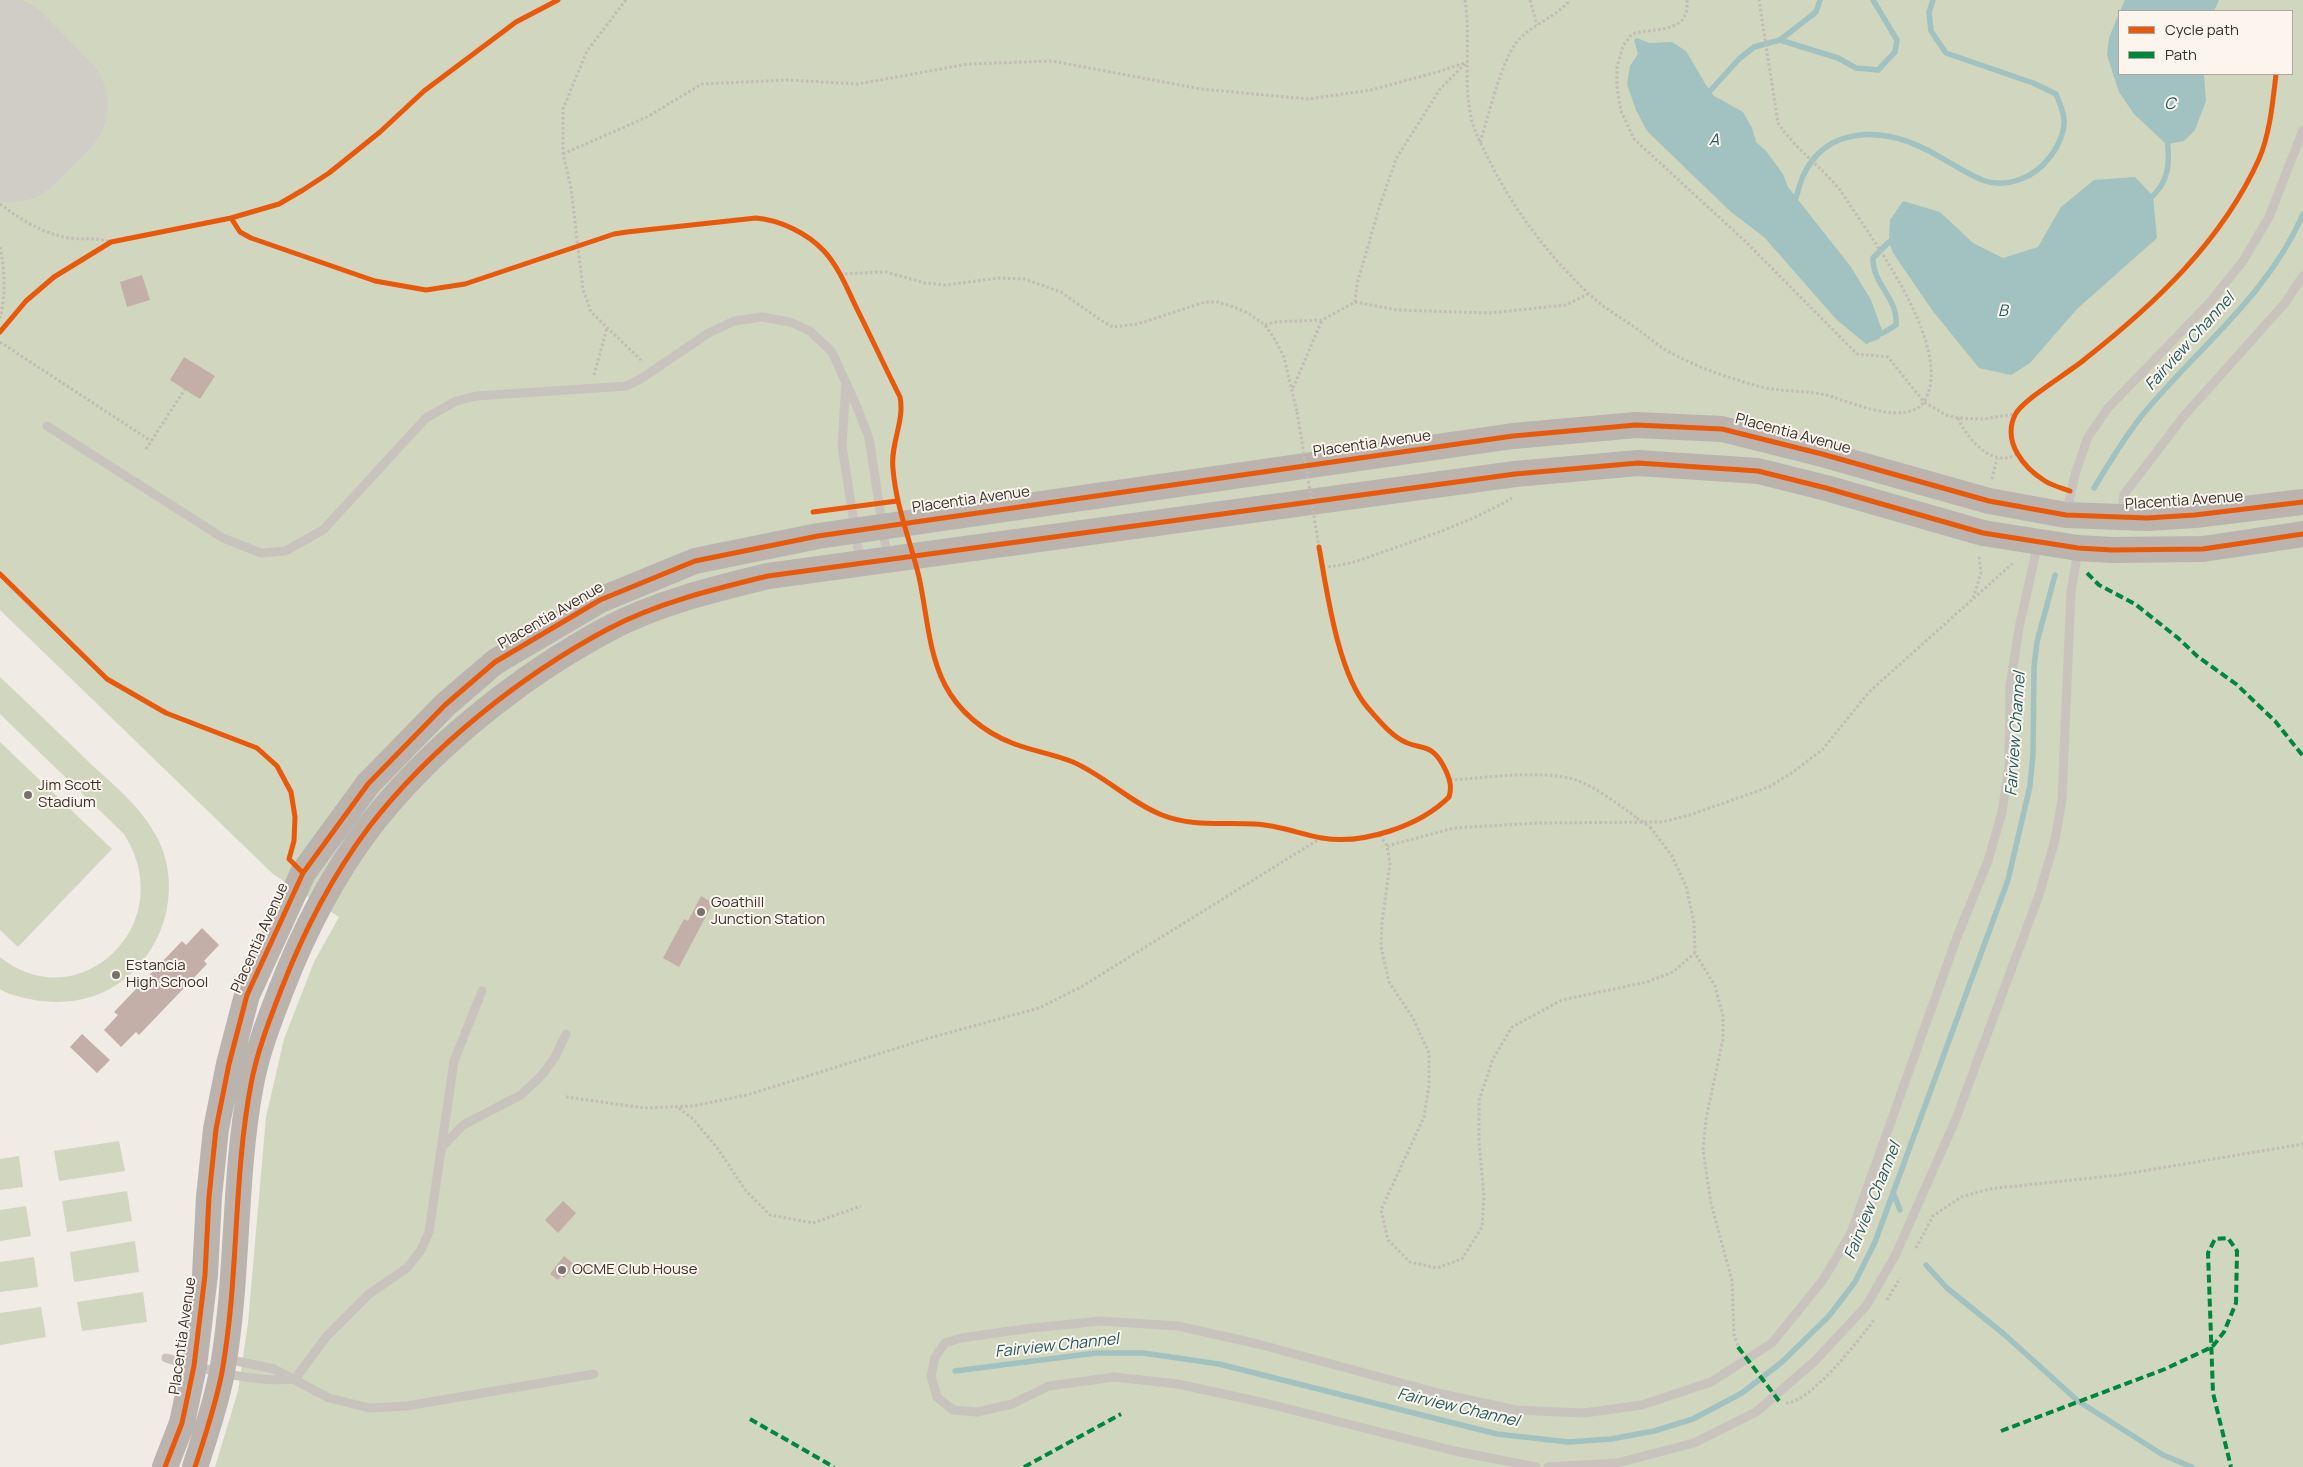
<!DOCTYPE html>
<html>
<head>
<meta charset="utf-8">
<style>
	body { margin:0 }
	#map { position:relative; width:2303px; height:1467px; overflow:hidden; background:#f0ebe5; font-family:Manrope,sans-serif }
	canvas { display:block }
	.legend { position:absolute; left:2118px; top:10px; width:175px; height:65px; box-sizing:border-box; background:#fbf5ee; border:1px solid #aea6a0; margin:0; padding:6px 9px; list-style:none; font-size:15px; color:#3b302b }
	.legend li { display:flex; align-items:center; gap:10px; height:25px }
	.legend b { width:25px; border:1px solid #aea6a0 }
</style>
</head>
<body>
<div id="map">
<canvas width="2303" height="1467"></canvas>
<ul class="legend">
<li><b style="height:6px;background:#e8590c"></b>Cycle path</li>
<li><b style="height:6px;background:#00873e"></b>Path</li>
</ul>
</div>
<script>
const g = document.querySelector('canvas').getContext('2d');
g.lineJoin = 'round';
function paint(path, color) { g.fillStyle = color; g.fill(path, 'evenodd'); }
function stroke(path, color, width, dash) { g.strokeStyle = color; g.lineWidth = width; g.lineCap = dash ? 'butt' : 'round'; g.setLineDash(dash || []); g.stroke(path); }
function drawText(font, color, halo, rows, align = 'center') {
  g.font = font + ' Manrope,sans-serif'; g.lineWidth = 4; g.setLineDash([]); g.textBaseline = 'middle'; g.strokeStyle = halo; g.fillStyle = color; for (const [text, x, y, turn = 0] of rows) {
    g.save(); g.translate(x, y); g.rotate((+turn || 0) * Math.PI / 180); g.textAlign = isNaN(turn) ? turn : align; if (halo) g.strokeText(text, 0, 0); g.fillText(text, 0, 0); g.restore();
  }
}
const green = new Path2D(`
	M 0,0 L 2303,0 L 2303,1467 L 215,1467 L 238,1391 L 248,1323 L 266,1117 L 284,1039 L 314,962 L 339,917 L 273,874 L 0,610 ZM 2119,11 L 2292,11 L 2292,74 L 2119,74 Z
	M 0,677 C 31,706 62,736 93,766 C 115,786 139,806 154,832 C 183,880 168,944 126,978 C 91,1007 45,1007 5,992 L 0,989 L 0,957 C 77,1020 182,926 124,834 L 0,714 Z
	M 0,742 L 112,849 L 18,947 L 0,930 Z
	M 119,1141 L 125,1171 L 59,1181 L 54,1151 Z
	M 19,1156 L 23,1187 L 0,1190 L 0,1159 Z
	M 127,1191 L 132,1221 L 67,1232 L 62,1201 Z
	M 26,1206 L 31,1236 L 0,1241 L 0,1210 Z
	M 135,1241 L 139,1272 L 74,1282 L 70,1252 Z
	M 34,1257 L 38,1287 L 0,1292 L 0,1262 Z
	M 143,1292 L 147,1322 L 82,1331 L 77,1302 Z
	M 41,1307 L 46,1337 L 0,1345 L 0,1313 Z`);
const water = new Path2D(`
	M 2125,0 L 2219,0 L 2214,11 L 2120,11 Z
	M 2119,13 L 2119,74 L 2204,74 L 2206,101 L 2195,130 L 2184,141 L 2168,144 L 2164,142 L 2134,114 L 2119,92 L 2107,55 L 2109,38 Z
	M 1637,38 L 1649,43 L 1672,42 L 1686,51 L 1706,85 L 1714,96 L 1743,112 L 1752,128 L 1756,142 L 1766,151 L 1783,174 L 1788,187 L 1851,267 L 1871,300 L 1883,333 L 1879,339 L 1866,344 L 1836,319 L 1764,237 L 1731,212 L 1647,131 L 1636,110 L 1627,84 L 1630,66 L 1638,54 L 1634,40 Z
	M 2135,177 L 2153,196 L 2157,238 L 2077,309 L 2030,363 L 2011,375 L 1979,368 L 1932,310 L 1893,253 L 1889,242 L 1890,220 L 1903,201 L 1940,212 L 1973,243 L 2003,258 L 2038,247 L 2061,207 L 2094,180 Z`);
const stream = new Path2D(`
	M 1780,40 L 1838,58 L 1856,68 L 1878,70 L 1895,52 L 1897,40 L 1873,0
	M 1710,91 L 1739,59 L 1754,47 L 1780,40 L 1816,12 L 1820,0
	M 1796,198 C 1798,191 1800,183 1803,176 C 1826,126 1881,127 1925,149 C 1942,157 1969,176 1985,181 C 2008,188 2035,177 2049,158 C 2057,149 2065,132 2064,120 C 2064,112 2059,102 2056,94 L 2033,83 L 1946,53 L 1931,31 L 1929,12 L 1933,0
	M 2148,200 C 2170,183 2170,162 2167,137
	M 1883,333 L 1896,325 C 1899,299 1872,284 1873,258 L 1889,242 L 1896,240
	M 2094,488 C 2109,463 2123,440 2140,418 C 2195,350 2268,296 2303,214
	M 1893,1192 L 1900,1210
	M 1926,1265 L 1947,1288 L 2005,1335 L 2078,1401 L 2163,1455 L 2192,1467
	M 955,1371 L 1096,1353 L 1143,1353 L 1219,1364 L 1497,1434 L 1568,1442 L 1611,1439 L 1654,1431 L 1693,1419 L 1742,1393 L 1782,1362 L 1829,1316 L 1855,1282 L 1875,1242 L 2008,880 L 2030,786 L 2033,754 L 2034,667 L 2037,642 L 2055,575`);
const runway = new Path2D(`
	M 0,59 L 45,105 L 10,140 L 0,130`);
const building = new Path2D(`
	M 142,275 L 150,300 L 127,307 L 120,282 Z
	M 184,357 L 215,376 L 200,399 L 170,380 Z
	M 701,896 L 713,903 L 679,967 L 663,958 L 684,919 L 688,921 Z
	M 202,928 L 219,945 L 204,961 L 207,964 L 139,1035 L 136,1032 L 121,1047 L 104,1030 L 118,1015 L 114,1012 L 182,941 L 186,945 Z
	M 82,1034 L 110,1060 L 97,1073 L 70,1047 Z
	M 563,1201 L 576,1213 L 558,1233 L 545,1220 Z
	M 564,1256 L 575,1265 L 564,1278 L 561,1276 L 558,1280 L 550,1274 Z`);
const path = new Path2D(`
	M 626,0 L 587,51 L 563,109 L 563,154 L 571,188 L 583,289 L 591,312 L 643,362
	M 1465,0 C 1471,38 1463,79 1471,117 C 1474,131 1481,144 1487,156 C 1512,207 1546,253 1587,292 C 1602,307 1623,319 1640,331 C 1651,339 1662,349 1675,355 C 1699,368 1727,377 1754,385 C 1779,393 1808,389 1833,397 C 1854,404 1910,427 1925,400 C 1955,347 1869,235 1840,190 C 1821,166 1795,149 1778,123 L 1759,0
	M 1530,0 L 1537,25
	M 1687,0 C 1690,35 1654,27 1632,34 L 1623,46 L 1617,67 L 1617,87 L 1621,111 L 1634,139 L 1746,242 L 1857,354 L 1888,357 L 1924,402 L 1946,415 L 1958,418 L 1983,419 L 2015,414
	M 1480,142 C 1489,115 1500,65 1516,43 C 1530,25 1555,18 1570,0
	M 563,154 L 647,117 L 702,84 L 788,80 L 858,84 L 968,64 L 1052,61 L 1201,89 L 1308,99 L 1371,90 L 1441,71 L 1467,62
	M 0,204 C 22,220 41,233 69,238 C 83,240 97,237 111,242
	M 0,247 C 5,271 6,294 0,318
	M 840,274 L 886,272 L 925,283 L 946,285 L 999,278 L 1024,279 L 1061,292 L 1102,321 L 1113,327 L 1138,324 L 1205,302 L 1218,302 L 1234,307 L 1248,313 L 1265,325 L 1274,338 L 1284,357 L 1297,412
	M 1355,302 L 1357,284 L 1379,208 L 1396,159 L 1440,89 L 1465,64
	M 1265,325 L 1274,322 L 1322,320 L 1355,302 L 1397,310 L 1490,313 L 1566,305 L 1588,294
	M 0,342 L 151,441
	M 594,375 L 607,328
	M 1293,388 L 1322,320
	M 1958,418 C 1967,439 1993,469 2017,454
	M 146,449 L 185,389
	M 1992,479 L 1997,459
	M 1323,567 C 1348,566 1365,558 1389,550 C 1431,535 1473,521 1512,498
	M 1973,598 L 1981,573 L 1979,555
	M 1450,780 C 1488,778 1539,769 1576,780 C 1594,786 1621,806 1637,818
	M 1650,827 L 1672,856 L 1686,886 L 1694,923 L 1695,953 L 1715,986 L 1723,1016 L 1723,1039 L 1706,1119 L 1703,1150 L 1711,1203 L 1732,1281 L 1734,1334 L 1738,1347
	M 1380,835 L 1387,846 L 1390,864 L 1382,922 L 1381,947 L 1389,982 L 1413,1018 L 1429,1053 L 1429,1085 L 1424,1117 L 1381,1210 L 1388,1240 L 1410,1262 L 1437,1268 L 1462,1259 L 1482,1227 L 1484,1196 L 1479,1142 L 1479,1100 L 1493,1059 L 1512,1027 L 1562,1000 L 1647,982 L 1673,972 L 1695,953
	M 1387,846 L 1454,828 L 1538,823 L 1662,822 L 1690,815 L 1769,787 L 1793,772 L 1823,749 L 1869,692 L 2013,563
	M 566,1097 L 645,1108 L 693,1106 L 747,1095 L 926,1039 L 1039,1008 L 1081,987 L 1321,838
	M 679,1108 L 693,1119 L 718,1149 L 746,1191 L 770,1215 L 813,1223 L 861,1206
	M 1916,1248 L 1933,1216 L 1961,1197 L 1989,1189 L 2119,1175 L 2303,1144
	M 1887,1300 L 1900,1278
	M 1786,1403 C 1809,1404 1860,1339 1874,1320`);
const lane = new Path2D(`
	M 846,383 L 842,446 L 860,561
	M 47,426 L 223,538 L 261,553 L 285,551 L 323,530 L 426,418 L 456,401 L 476,396 L 627,386 L 642,378 L 707,334 L 734,321 L 762,317 L 790,322 L 810,331 L 832,352 L 857,407 L 869,438 L 887,556
	M 2066,514 L 2076,471 L 2088,437 L 2108,408 L 2211,301 L 2243,261 L 2269,217 L 2303,130
	M 2121,516 L 2124,494 L 2139,475 L 2183,417 L 2285,303 L 2303,276
	M 442,1147 L 463,1125 L 521,1095 L 542,1075 L 555,1057 L 566,1034
	M 166,1358 C 208,1370 252,1383 295,1379 L 326,1337 L 369,1294 L 407,1268 L 421,1250 L 429,1232 L 454,1061 L 482,991
	M 227,1359 L 274,1369 L 329,1398 L 369,1408 L 407,1406 L 594,1374
	M 1536,1467 L 1455,1451 L 1265,1403 L 1178,1384 L 1114,1377 L 1049,1386 L 1012,1404 L 977,1412 L 953,1410 L 937,1397 L 931,1376 L 935,1357 L 945,1343 L 961,1338 L 1032,1328 L 1101,1321 L 1178,1326 L 1258,1344 L 1442,1394 L 1516,1410 L 1584,1413 L 1642,1405 L 1711,1382 L 1772,1343 L 1823,1280 L 1851,1233 L 1957,937 L 1988,861 L 2002,812 L 2009,768 L 2010,686 L 2019,628 L 2038,543
	M 1548,1467 L 1617,1463 L 1694,1443 L 1756,1412 L 1815,1361 L 1866,1306 L 1895,1256 L 1955,1121 L 2039,895 L 2055,840 L 2062,800 L 2071,592 L 2078,551`);
const secondary = new Path2D(`
	M 165,1467 L 182,1423 L 194,1366 L 205,1275 L 209,1197 L 216,1129 L 229,1064 L 247,995 L 303,873 L 368,784 L 445,705 L 495,662 L 600,600 L 695,561 L 818,536 L 1513,436 L 1636,425 L 1722,429 L 1822,454 L 1989,501 L 2066,515 L 2147,518 L 2195,515 L 2303,502
	M 195,1467 C 205,1436 216,1404 222,1372 C 239,1277 233,1179 251,1084 C 257,1052 269,1021 281,990 C 303,933 332,876 369,827 C 430,748 520,676 608,629 C 657,603 714,589 768,576 L 1515,474 L 1638,463 L 1758,471 L 1826,488 L 1983,533 L 2078,548 L 2112,550 L 2203,549 L 2303,534`);
const pathBridge = new Path2D(`
	M 1297,412 L 1319,547
	M 1637,818 L 1650,827`);
const quiet = new Path2D(`
	M 2087,573 L 2099,585 L 2135,604 L 2178,638 L 2197,656 L 2236,684 L 2275,721 L 2303,756
	M 1738,1347 L 1779,1401
	M 750,1419 L 834,1467
	M 2001,1431 L 2165,1369 L 2212,1347 L 2224,1332 L 2236,1303 L 2237,1251 L 2228,1238 L 2215,1239 L 2208,1253 L 2213,1393 L 2231,1467
	M 1024,1467 L 1121,1414`);
const cycleway = new Path2D(`
	M 231,218 L 240,232 L 251,238 L 375,281 L 426,290 L 465,284 L 614,234 L 627,232 L 756,218 C 780,220 807,233 824,251 C 838,266 847,288 856,307 C 871,337 885,367 900,397 C 905,421 890,444 893,469 C 896,506 910,540 919,577 C 927,613 928,652 945,685 C 959,712 984,732 1012,743 C 1032,751 1054,754 1073,762 C 1105,776 1131,803 1162,815 C 1192,827 1223,822 1255,824 C 1278,825 1300,834 1322,838 C 1363,845 1420,826 1449,797 C 1452,787 1450,780 1446,771 C 1431,738 1419,753 1398,738 C 1386,730 1377,718 1368,708 C 1338,674 1327,592 1319,547
	M 0,332 L 26,301 L 54,277 L 111,242 L 231,218 L 279,204 L 303,190 L 329,173 L 380,132 L 424,91 L 516,22 L 558,0
	M 2070,491 C 2062,488 2053,486 2045,481 C 2024,468 2002,442 2015,415 C 2022,400 2070,372 2085,359 C 2155,304 2222,241 2259,159 C 2270,134 2273,100 2276,74
	M 813,512 L 897,501
	M 0,574 L 107,679 L 166,713 L 257,748 L 277,766 L 291,792 L 295,817 L 294,841 L 289,859 L 303,873
	M 165,1467 L 182,1423 L 194,1366 L 205,1275 L 209,1197 L 216,1129 L 229,1064 L 247,995 L 303,873 L 368,784 L 445,705 L 495,662 L 600,600 L 695,561 L 818,536 L 1513,436 L 1636,425 L 1722,429 L 1822,454 L 1989,501 L 2066,515 L 2147,518 L 2195,515 L 2303,502
	M 195,1467 C 205,1436 216,1404 222,1372 C 239,1277 233,1179 251,1084 C 257,1052 269,1021 281,990 C 303,933 332,876 369,827 C 430,748 520,676 608,629 C 657,603 714,589 768,576 L 1515,474 L 1638,463 L 1758,471 L 1826,488 L 1983,533 L 2078,548 L 2112,550 L 2203,549 L 2303,534`);
const markers = [
	[28,795,5,"#7a716c"],
	[701,912,5,"#7a716c"],
	[116,975,5,"#7a716c"],
	[562,1270,5,"#7a716c"]
];
const streetNames = [
	["Placentia Avenue",1793,434,15],
	["Placentia Avenue",1372,444,-8],
	["Placentia Avenue",971,500,-8],
	["Placentia Avenue",2184,501,-4],
	["Placentia Avenue",551,616,-30],
	["Placentia Avenue",260,938,-66],
	["Placentia Avenue",183,1336,-82]
];
const poiNames = [
	["Jim Scott",38,786],
	["Stadium",38,803],
	["Goathill",711,903],
	["Junction Station",711,920],
	["Estancia",126,966],
	["High School",126,983],
	["OCME Club House",572,1270]
];
const waterNames = [
	["C",2170,105],
	["A",1714,141],
	["B",2003,312],
	["Fairview Channel",2190,342,-48],
	["Fairview Channel",2016,734,-86],
	["Fairview Channel",1873,1201,-68],
	["Fairview Channel",1057,1346,-6],
	["Fairview Channel",1458,1408,13]
];
paint(green, '#d1d6bf');
paint(water, '#a1c2c1');
stroke(stream, '#a1c2c1', 5.5);
stroke(runway, '#d0ccc6', 125);
paint(building, '#c3afa7');
stroke(path, '#c2bbb6', 3, [2.5, 2.5]);
stroke(lane, '#c9c3be', 9);
stroke(secondary, '#bab3ae', 26);
stroke(pathBridge, '#c2bbb6', 3, [2.5, 2.5]);
stroke(quiet, '#00873e', 4, [8, 4]);
stroke(cycleway, '#e8590c', 5);
for (const [x, y, r, color] of markers) { const dot = new Path2D(); dot.arc(x, y, r, 0, 2 * Math.PI); g.fillStyle = color; g.fill(dot); stroke(dot, '#fbf5ee', 2); }
drawText('15px', '#3b302b', '#fbf5ee', streetNames);
drawText('15px', '#3b302b', '#fbf5ee', poiNames, 'left');
drawText('italic 16px', '#1f5a5e', '#fbf5ee', waterNames);
</script>
</body>
</html>
